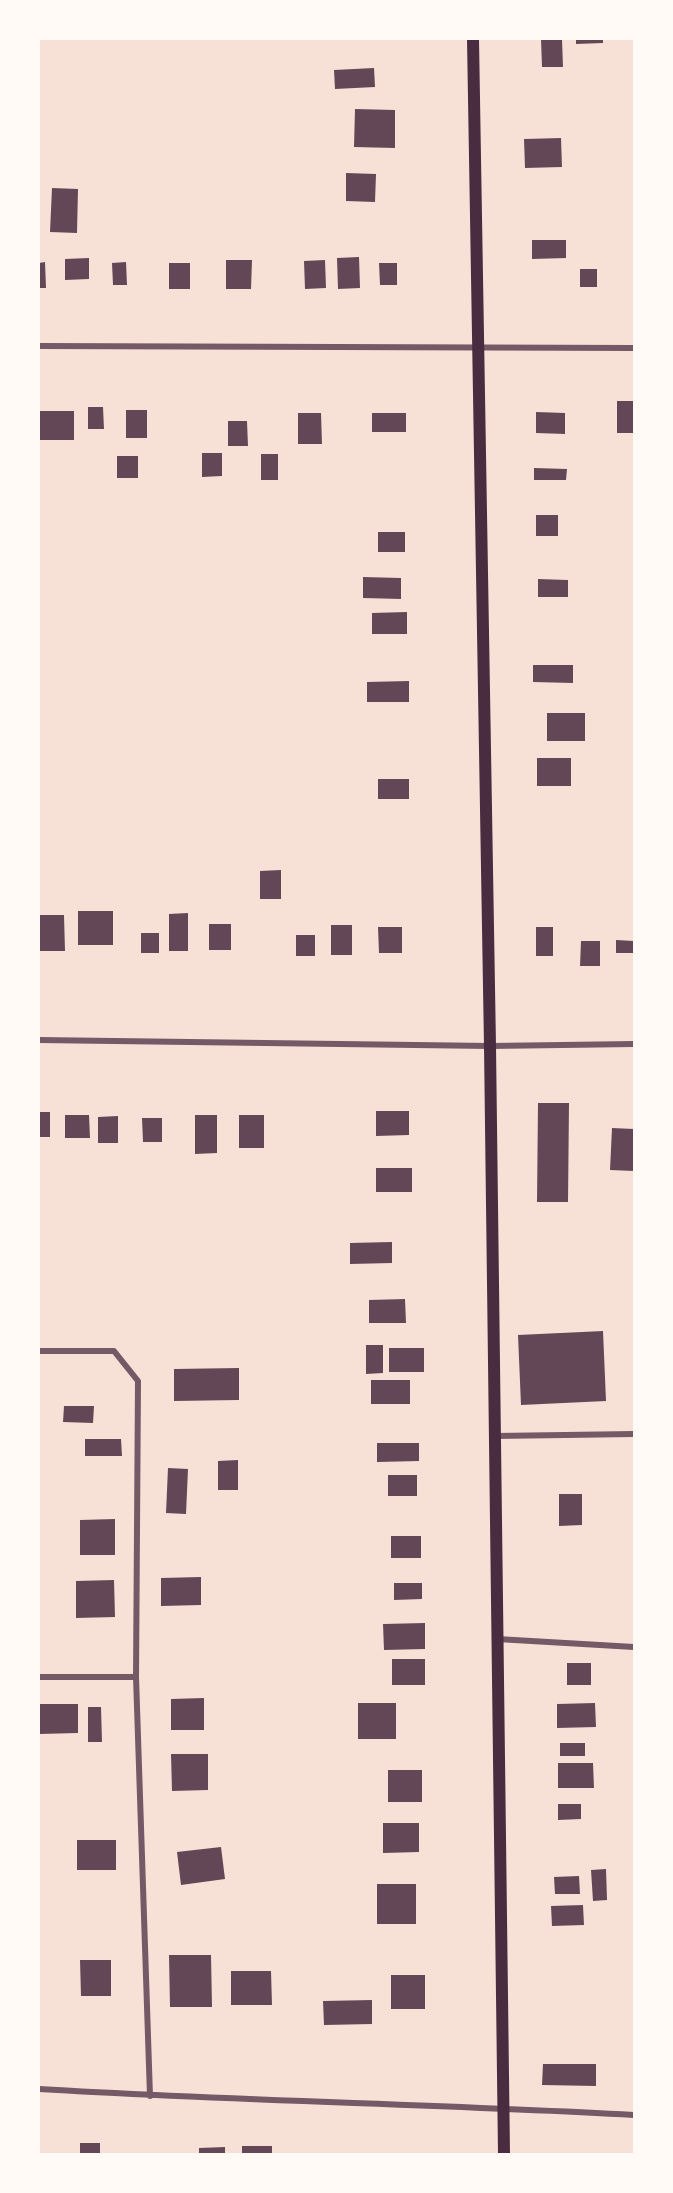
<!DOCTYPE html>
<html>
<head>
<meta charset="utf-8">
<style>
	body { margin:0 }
	#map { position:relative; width:673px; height:2193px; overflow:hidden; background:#f7e1d7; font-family:Overpass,sans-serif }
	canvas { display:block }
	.frame { position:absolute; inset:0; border:40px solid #fffaf5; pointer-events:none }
</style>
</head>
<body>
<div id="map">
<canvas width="673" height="2193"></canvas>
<div class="frame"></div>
</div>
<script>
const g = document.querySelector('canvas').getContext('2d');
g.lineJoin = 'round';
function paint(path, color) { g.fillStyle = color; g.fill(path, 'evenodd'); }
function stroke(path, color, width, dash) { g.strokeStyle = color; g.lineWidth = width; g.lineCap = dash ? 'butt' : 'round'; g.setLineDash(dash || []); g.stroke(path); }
const building = new Path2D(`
	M 541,39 L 562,39 L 563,67 L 542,67 Z
	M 576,39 L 603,39 L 603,43 L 576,44 Z
	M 374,68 L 375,87 L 335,89 L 334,70 Z
	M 355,109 L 395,110 L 395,148 L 354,147 Z
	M 561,138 L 562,167 L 525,168 L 524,139 Z
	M 346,173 L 376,174 L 375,202 L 346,201 Z
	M 52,188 L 78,189 L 77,233 L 50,232 Z
	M 532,240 L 566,240 L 566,258 L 532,259 Z
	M 359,257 L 360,288 L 338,289 L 337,258 Z
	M 89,258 L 89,279 L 65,280 L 65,259 Z
	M 226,260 L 252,260 L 251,289 L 226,289 Z
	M 325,260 L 326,288 L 305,289 L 304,261 Z
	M 45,262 L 46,288 L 39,288 L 39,263 Z
	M 126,262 L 127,285 L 113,285 L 112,263 Z
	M 169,263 L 190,263 L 190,289 L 169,289 Z
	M 379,263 L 397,263 L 397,285 L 380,285 Z
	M 580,269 L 597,269 L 597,287 L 580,287 Z
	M 617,401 L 634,401 L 634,433 L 617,433 Z
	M 88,407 L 103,407 L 104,429 L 88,429 Z
	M 126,410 L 147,410 L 147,438 L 126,438 Z
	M 39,411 L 74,411 L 74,440 L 39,440 Z
	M 536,412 L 565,413 L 565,434 L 536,433 Z
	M 298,413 L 321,413 L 322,444 L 298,444 Z
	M 372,413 L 406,413 L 406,432 L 372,432 Z
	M 228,421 L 247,421 L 248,446 L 228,446 Z
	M 202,453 L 222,453 L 222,476 L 202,477 Z
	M 261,454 L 278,454 L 278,480 L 261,480 Z
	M 117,456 L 138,456 L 138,478 L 117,478 Z
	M 534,468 L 567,469 L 566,480 L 534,480 Z
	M 536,515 L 558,515 L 558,536 L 536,536 Z
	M 378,532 L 405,532 L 405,552 L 378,552 Z
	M 363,577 L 401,578 L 401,599 L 363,598 Z
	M 538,579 L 568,580 L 568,597 L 538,597 Z
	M 407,612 L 407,634 L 372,634 L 372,613 Z
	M 533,665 L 573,665 L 573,683 L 533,682 Z
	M 409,681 L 409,702 L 367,702 L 367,682 Z
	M 547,713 L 585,713 L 585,741 L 547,741 Z
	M 537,758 L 571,758 L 571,786 L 537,786 Z
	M 378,779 L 409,779 L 409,799 L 378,799 Z
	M 281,870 L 281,899 L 260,899 L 260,871 Z
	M 78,911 L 113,911 L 113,945 L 78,945 Z
	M 188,913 L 188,951 L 169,951 L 169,914 Z
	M 39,915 L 64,915 L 65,951 L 39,951 Z
	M 209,924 L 231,924 L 231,950 L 209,950 Z
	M 331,925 L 352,925 L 352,955 L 331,955 Z
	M 378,927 L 402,927 L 402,953 L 379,953 Z
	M 536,927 L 553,927 L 553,956 L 536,956 Z
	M 141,933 L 159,933 L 159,953 L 141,953 Z
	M 296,935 L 315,935 L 315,956 L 296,956 Z
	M 616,940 L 634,941 L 634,953 L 616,953 Z
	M 581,941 L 600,941 L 600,966 L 580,966 Z
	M 538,1103 L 569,1103 L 568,1202 L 537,1202 Z
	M 376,1111 L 409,1111 L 409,1135 L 376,1136 Z
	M 39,1112 L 50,1112 L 50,1137 L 39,1137 Z
	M 65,1115 L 89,1115 L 90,1138 L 65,1138 Z
	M 195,1115 L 217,1115 L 217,1153 L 195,1154 Z
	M 239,1115 L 264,1115 L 264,1148 L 239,1148 Z
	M 118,1116 L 118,1143 L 98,1143 L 98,1117 Z
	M 142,1118 L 162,1118 L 162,1142 L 143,1142 Z
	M 612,1128 L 634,1129 L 634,1171 L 610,1170 Z
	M 376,1168 L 412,1168 L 412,1192 L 376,1192 Z
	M 392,1242 L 392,1263 L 350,1264 L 350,1243 Z
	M 405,1299 L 406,1323 L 369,1323 L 369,1300 Z
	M 603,1331 L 606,1401 L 521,1405 L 518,1335 Z
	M 366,1345 L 383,1345 L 383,1373 L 366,1374 Z
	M 389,1348 L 424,1348 L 424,1372 L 389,1372 Z
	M 239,1368 L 239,1400 L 174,1401 L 174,1369 Z
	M 371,1380 L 410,1380 L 410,1404 L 371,1404 Z
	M 64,1406 L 94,1406 L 93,1423 L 63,1422 Z
	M 85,1439 L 121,1439 L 122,1456 L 85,1456 Z
	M 377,1443 L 419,1443 L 419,1461 L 377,1462 Z
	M 238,1460 L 238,1490 L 218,1490 L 218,1461 Z
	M 168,1468 L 188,1469 L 186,1514 L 166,1513 Z
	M 388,1475 L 417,1475 L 417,1496 L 388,1496 Z
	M 559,1494 L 582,1494 L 582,1525 L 559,1526 Z
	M 115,1519 L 115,1555 L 80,1555 L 80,1520 Z
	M 391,1536 L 421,1536 L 421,1558 L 391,1558 Z
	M 201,1577 L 201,1605 L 161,1606 L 161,1578 Z
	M 114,1580 L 115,1617 L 76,1618 L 76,1581 Z
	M 394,1583 L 422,1583 L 422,1599 L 394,1600 Z
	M 425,1623 L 425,1649 L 384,1650 L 383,1624 Z
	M 392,1659 L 425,1659 L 425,1685 L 392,1685 Z
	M 567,1663 L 591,1663 L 591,1685 L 567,1685 Z
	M 204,1698 L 204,1730 L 171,1730 L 171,1699 Z
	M 358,1703 L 396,1703 L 396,1739 L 358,1739 Z
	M 595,1703 L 596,1727 L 557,1728 L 557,1704 Z
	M 39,1704 L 78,1704 L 78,1733 L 39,1734 Z
	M 88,1707 L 101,1707 L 102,1742 L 88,1742 Z
	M 560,1743 L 585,1743 L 585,1756 L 560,1756 Z
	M 171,1754 L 208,1754 L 208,1790 L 172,1791 Z
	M 558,1763 L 593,1763 L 594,1788 L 558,1788 Z
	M 388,1770 L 422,1770 L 422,1802 L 388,1802 Z
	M 558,1804 L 581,1804 L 581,1819 L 558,1820 Z
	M 383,1823 L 419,1823 L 419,1852 L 383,1853 Z
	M 77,1840 L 116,1840 L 116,1870 L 77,1870 Z
	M 221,1847 L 225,1879 L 181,1885 L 177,1852 Z
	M 606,1869 L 607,1900 L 593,1901 L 591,1870 Z
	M 579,1876 L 580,1894 L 555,1894 L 554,1877 Z
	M 377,1884 L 416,1884 L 416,1924 L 377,1924 Z
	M 583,1905 L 584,1925 L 552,1926 L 551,1906 Z
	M 169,1955 L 211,1955 L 212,2007 L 170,2007 Z
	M 80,1960 L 111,1960 L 111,1996 L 81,1996 Z
	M 231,1971 L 271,1971 L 272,2005 L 231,2005 Z
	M 391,1975 L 425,1975 L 425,2009 L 391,2009 Z
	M 372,2000 L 372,2024 L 324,2025 L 323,2001 Z
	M 543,2064 L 596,2064 L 596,2086 L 542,2085 Z
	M 80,2143 L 100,2143 L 100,2154 L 80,2154 Z
	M 242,2146 L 272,2146 L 272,2154 L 242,2154 Z
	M 225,2147 L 225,2154 L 199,2154 L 199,2148 Z`);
const minor = new Path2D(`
	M 39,346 L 634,348
	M 39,1040 L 490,1046 L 634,1044
	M 39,1351 L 114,1351 L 138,1381 L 136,1677 L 150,2096
	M 495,1436 L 634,1434
	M 497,1639 L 634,1647
	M 39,1677 L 136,1677
	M 39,2089 C 237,2101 436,2104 634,2115`);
const secondary = new Path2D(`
	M 473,39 L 490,1046 L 504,2154`);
paint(building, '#644757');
stroke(minor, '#755966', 6);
stroke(secondary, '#4a2c40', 12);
</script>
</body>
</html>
